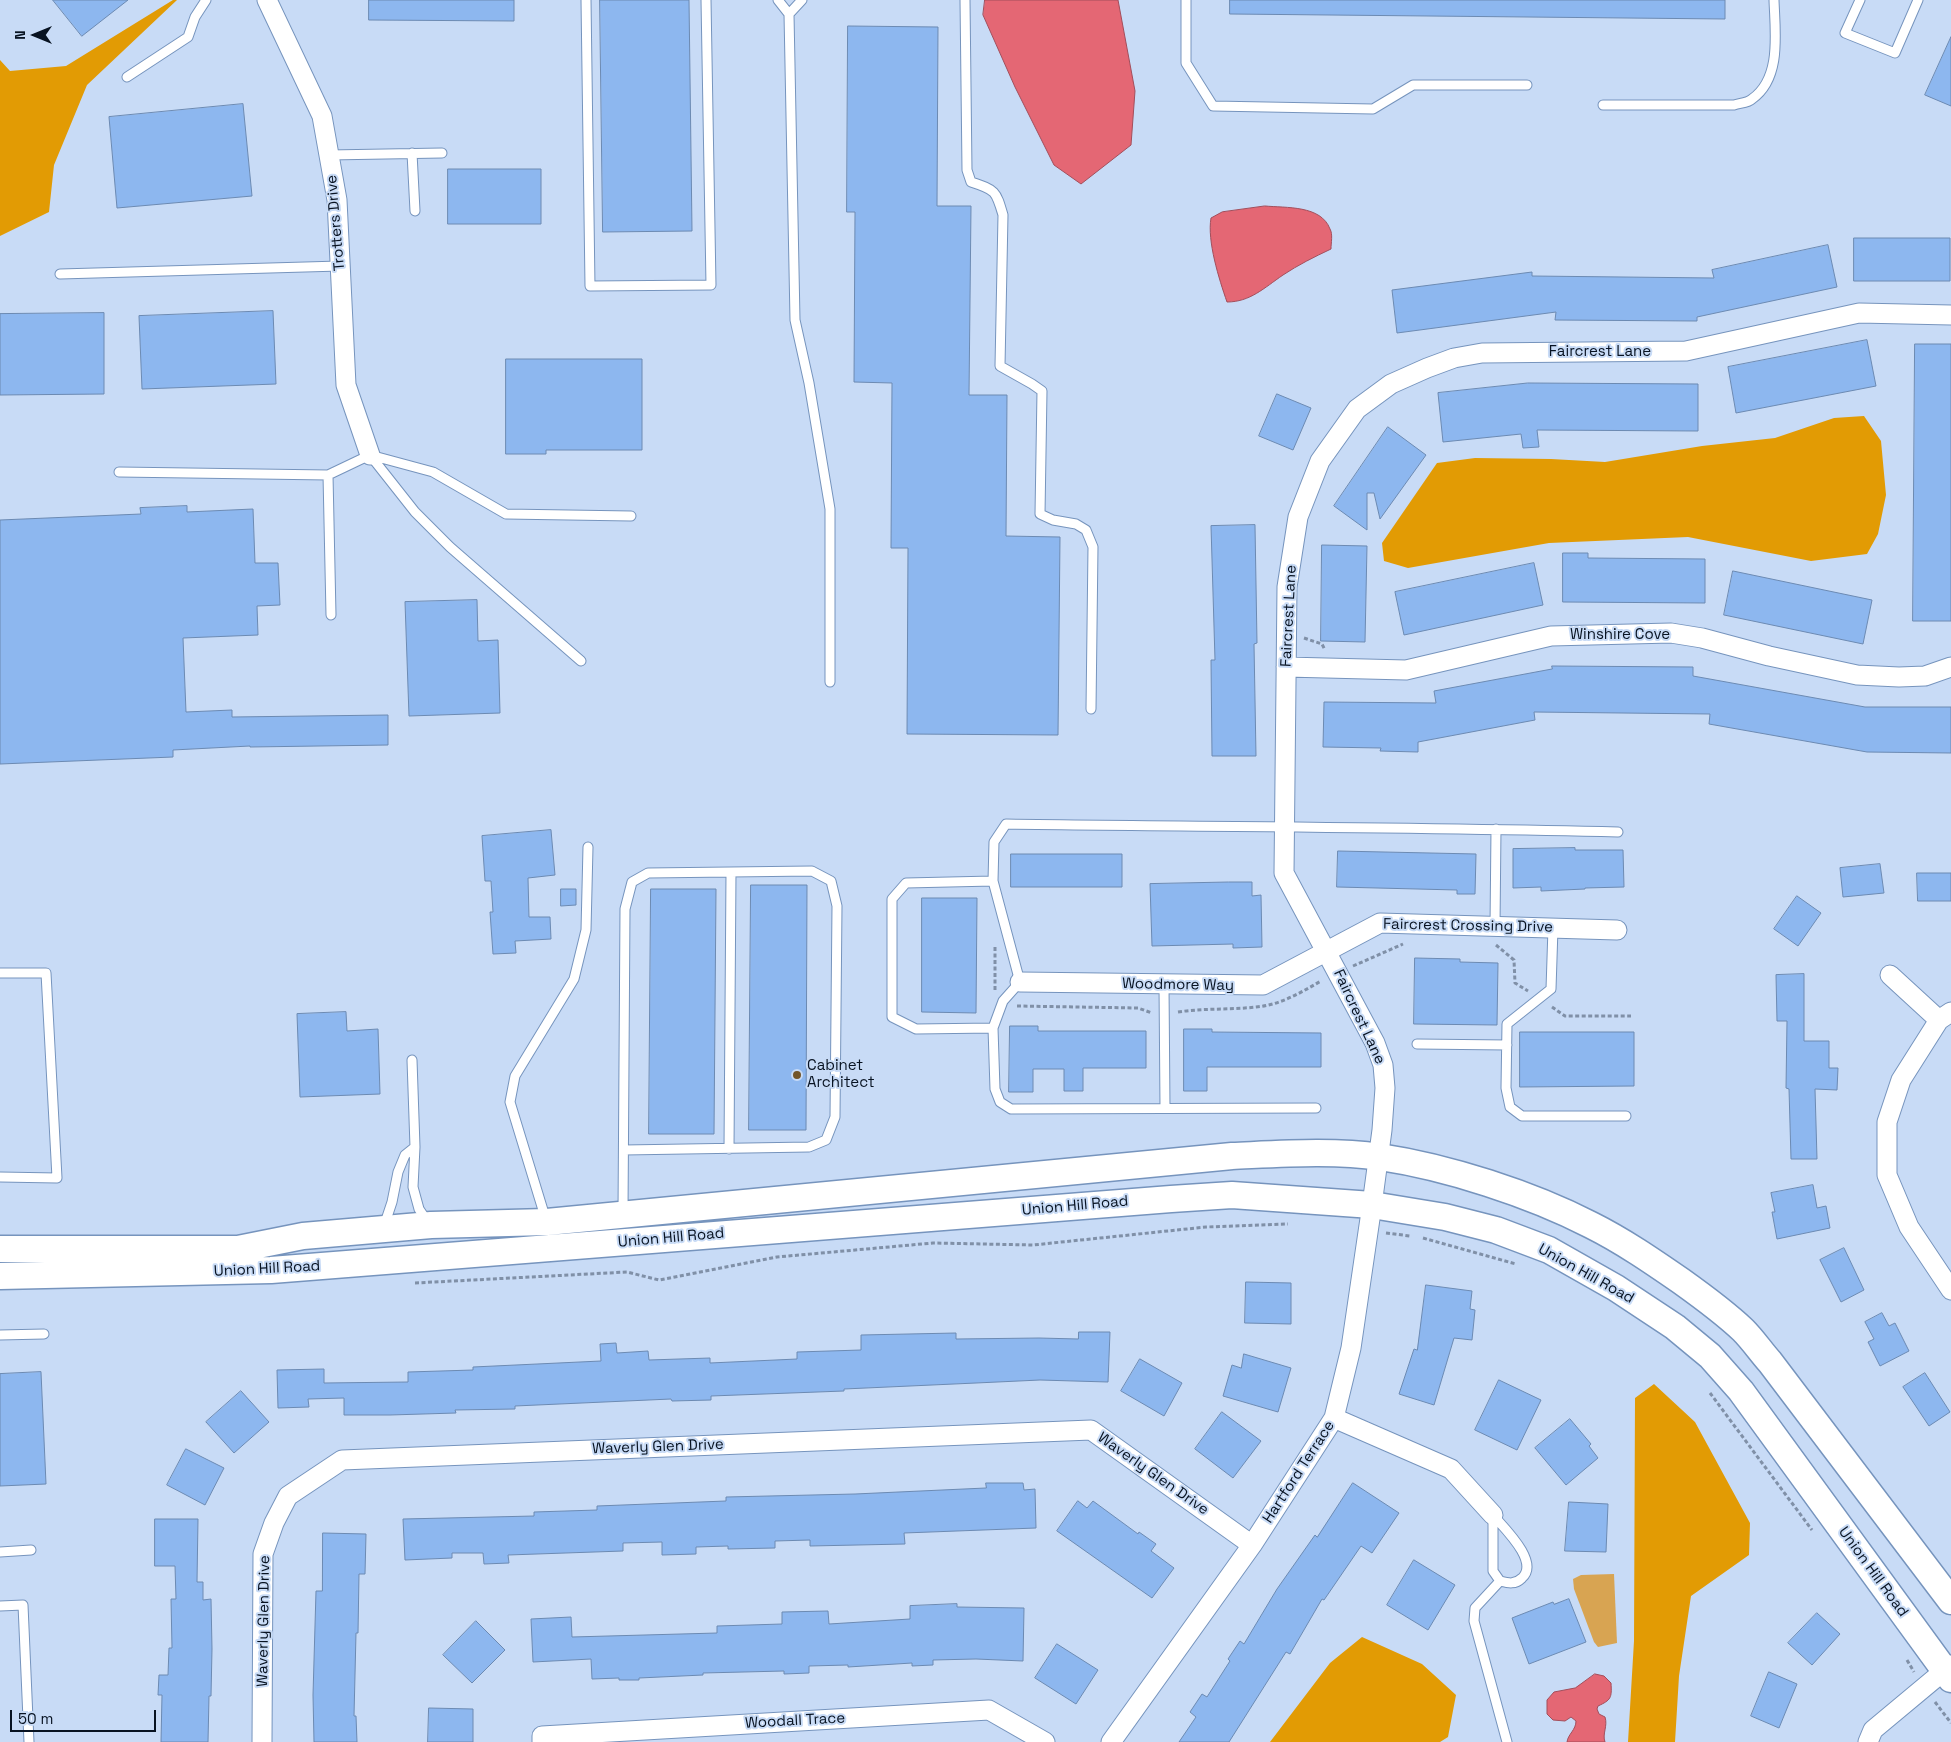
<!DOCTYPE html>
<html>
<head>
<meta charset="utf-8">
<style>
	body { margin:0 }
	#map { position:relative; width:1951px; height:1742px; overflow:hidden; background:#c8dbf6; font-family:"Space Grotesk",sans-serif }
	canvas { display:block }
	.north { position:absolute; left:10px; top:10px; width:50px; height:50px; -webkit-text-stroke:4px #c8dbf6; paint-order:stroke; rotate:270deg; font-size:14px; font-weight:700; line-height:20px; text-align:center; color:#081322 }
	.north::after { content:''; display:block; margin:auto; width:18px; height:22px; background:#081322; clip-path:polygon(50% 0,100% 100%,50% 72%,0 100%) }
	.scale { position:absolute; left:10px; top:1710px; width:146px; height:22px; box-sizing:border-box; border:2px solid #081322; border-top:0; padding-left:6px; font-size:15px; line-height:18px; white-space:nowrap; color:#081322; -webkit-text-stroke:4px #c8dbf6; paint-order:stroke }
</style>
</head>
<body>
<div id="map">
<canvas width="1951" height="1742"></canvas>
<div class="north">N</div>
<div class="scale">50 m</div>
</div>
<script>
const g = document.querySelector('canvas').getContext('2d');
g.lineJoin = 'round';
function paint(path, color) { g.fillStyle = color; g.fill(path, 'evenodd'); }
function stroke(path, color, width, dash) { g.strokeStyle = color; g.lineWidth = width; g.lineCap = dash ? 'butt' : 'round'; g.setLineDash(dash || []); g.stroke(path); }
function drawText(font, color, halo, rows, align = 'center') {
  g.font = font + ' "Space Grotesk",sans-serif'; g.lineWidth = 4; g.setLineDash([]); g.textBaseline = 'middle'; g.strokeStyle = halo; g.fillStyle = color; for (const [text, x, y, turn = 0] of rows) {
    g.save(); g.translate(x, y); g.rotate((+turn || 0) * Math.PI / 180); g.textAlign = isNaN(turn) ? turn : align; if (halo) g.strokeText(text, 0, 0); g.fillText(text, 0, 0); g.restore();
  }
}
const green = new Path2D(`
	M 1614,1574 L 1617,1643 L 1598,1647 L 1594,1642 L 1574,1589 L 1573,1579 L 1581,1575 Z`);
const forest = new Path2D(`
	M 173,0 L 177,0 L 87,85 L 54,165 L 49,212 L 0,236 L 0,60 L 10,71 L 66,66 Z
	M 1864,416 L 1881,441 L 1886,495 L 1878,534 L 1867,554 L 1811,561 L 1688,537 L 1549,543 L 1408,568 L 1384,561 L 1382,543 L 1437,463 L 1475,458 L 1551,459 L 1605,462 L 1702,446 L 1775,438 L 1834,418 Z
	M 1654,1384 L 1695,1422 L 1750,1523 L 1749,1555 L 1691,1596 L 1679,1676 L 1675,1742 L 1628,1742 L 1634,1641 L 1635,1398 Z
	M 1362,1637 L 1422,1664 L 1456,1695 L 1448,1737 L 1440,1742 L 1270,1742 L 1330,1663 Z`);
const water = new Path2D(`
	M 985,0 L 1118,0 L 1135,91 L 1131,145 L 1081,184 L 1054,165 L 1015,87 L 983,15 Z
	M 1265,206 C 1286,208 1321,205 1330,229 C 1333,234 1331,243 1331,249 C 1314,257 1298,265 1283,275 C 1264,288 1250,302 1227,302 C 1219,279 1207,241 1211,218 L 1222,212 Z
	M 1595,1674 L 1604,1676 L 1611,1683 C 1612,1698 1611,1700 1598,1706 L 1597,1709 L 1599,1714 L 1605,1717 C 1608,1726 1602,1734 1605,1742 L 1567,1742 C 1568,1734 1576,1730 1576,1721 L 1571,1717 L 1565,1721 L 1553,1720 L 1547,1714 L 1547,1700 L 1554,1692 L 1575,1688 Z`);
const building = new Path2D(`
	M 53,0 L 128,0 L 82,36 Z
	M 369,0 L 514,0 L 514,21 L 369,20 Z
	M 600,0 L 689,0 L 692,231 L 603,232 Z
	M 1230,0 L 1725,0 L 1725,19 L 1230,14 Z
	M 848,26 L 938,27 L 937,206 L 971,206 L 969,395 L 1007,395 L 1006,536 L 1060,537 L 1058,735 L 907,734 L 908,548 L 891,548 L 892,383 L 854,382 L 855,212 L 847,212 Z
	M 1951,37 L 1951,106 L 1925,95 Z
	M 243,104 L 252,196 L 117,208 L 109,117 Z
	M 448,169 L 541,169 L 541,224 L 448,224 Z
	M 1854,238 L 1950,238 L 1950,281 L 1854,281 Z
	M 1828,245 L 1837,287 L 1697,317 L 1697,321 L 1555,320 L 1556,312 L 1397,333 L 1392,290 L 1532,272 L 1532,276 L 1714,278 L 1712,270 Z
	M 273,311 L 276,384 L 142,389 L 139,316 Z
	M 104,313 L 104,394 L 0,395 L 0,314 Z
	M 1867,340 L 1876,386 L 1736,413 L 1728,367 Z
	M 1915,344 L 1951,344 L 1951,621 L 1913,621 Z
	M 506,359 L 642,359 L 642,450 L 546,450 L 546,454 L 506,454 Z
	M 1528,383 L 1698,384 L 1698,431 L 1537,430 L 1539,447 L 1523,448 L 1521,434 L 1443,442 L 1438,393 Z
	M 1277,394 L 1311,408 L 1293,450 L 1259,436 Z
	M 1388,427 L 1426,455 L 1380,519 L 1374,493 L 1367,493 L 1367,530 L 1334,506 Z
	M 187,506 L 187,512 L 253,509 L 255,563 L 278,563 L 280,605 L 257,606 L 258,635 L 183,638 L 186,712 L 232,710 L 232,717 L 388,715 L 388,745 L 250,747 L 250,746 L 173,750 L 173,757 L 0,764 L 0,520 L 141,514 L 140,508 Z
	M 1255,525 L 1257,643 L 1254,644 L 1256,756 L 1212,756 L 1211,660 L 1215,660 L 1211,526 Z
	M 1322,545 L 1367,546 L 1365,642 L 1321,641 Z
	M 1563,553 L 1588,553 L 1588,558 L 1705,559 L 1705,603 L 1563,602 Z
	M 1534,563 L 1543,605 L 1404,635 L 1395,592 Z
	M 1733,571 L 1872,600 L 1863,644 L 1724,615 Z
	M 477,600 L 478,641 L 498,640 L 500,713 L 409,716 L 405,602 Z
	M 1552,666 L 1693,667 L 1693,676 L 1865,707 L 1951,707 L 1951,753 L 1867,752 L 1709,724 L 1710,714 L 1534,712 L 1535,720 L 1418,742 L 1418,752 L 1380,751 L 1381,748 L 1323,747 L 1324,702 L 1436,703 L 1434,691 L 1552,669 Z
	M 551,830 L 555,875 L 528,878 L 529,917 L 550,917 L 551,939 L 515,941 L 516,953 L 493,954 L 490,912 L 493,912 L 491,881 L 485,881 L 482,836 Z
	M 1575,848 L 1575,850 L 1623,850 L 1624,887 L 1585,888 L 1585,889 L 1541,891 L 1541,887 L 1513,888 L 1513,849 Z
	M 1338,851 L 1476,854 L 1475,894 L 1457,894 L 1457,890 L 1337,887 Z
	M 1011,854 L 1122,854 L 1122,887 L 1011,887 Z
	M 1880,864 L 1884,893 L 1843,897 L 1840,868 Z
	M 1917,873 L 1951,873 L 1951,901 L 1918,901 Z
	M 1229,882 L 1252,882 L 1252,896 L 1261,895 L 1262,947 L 1233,948 L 1233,944 L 1152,946 L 1150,884 Z
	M 751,885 L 807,885 L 806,1130 L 749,1130 Z
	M 561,889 L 576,889 L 576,905 L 561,906 Z
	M 651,889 L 716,889 L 714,1134 L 649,1134 Z
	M 1797,896 L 1821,913 L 1798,946 L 1774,929 Z
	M 922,898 L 977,898 L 976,1013 L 922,1012 Z
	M 1415,958 L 1460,959 L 1460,962 L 1498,963 L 1497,1025 L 1414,1024 Z
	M 1804,974 L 1804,1041 L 1829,1041 L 1829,1068 L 1838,1068 L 1837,1090 L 1815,1089 L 1817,1159 L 1791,1159 L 1789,1089 L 1786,1088 L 1787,1021 L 1777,1021 L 1776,975 Z
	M 346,1012 L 347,1031 L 378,1029 L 380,1094 L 300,1097 L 297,1014 Z
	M 1010,1026 L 1038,1026 L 1038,1031 L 1146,1031 L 1146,1068 L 1083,1068 L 1083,1091 L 1064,1091 L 1064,1069 L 1033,1069 L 1033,1092 L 1009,1092 Z
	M 1184,1029 L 1212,1029 L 1212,1032 L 1321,1033 L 1321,1067 L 1207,1067 L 1207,1091 L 1184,1091 Z
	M 1520,1032 L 1634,1032 L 1634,1086 L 1520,1087 Z
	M 1813,1185 L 1817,1208 L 1826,1206 L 1830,1228 L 1777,1239 L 1772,1212 L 1775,1212 L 1771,1193 Z
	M 1844,1248 L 1864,1290 L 1841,1302 L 1820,1260 Z
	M 1246,1282 L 1291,1283 L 1291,1324 L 1245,1323 Z
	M 1426,1285 L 1472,1291 L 1470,1309 L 1475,1310 L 1472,1340 L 1454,1338 L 1434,1405 L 1399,1394 L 1414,1349 L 1417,1350 Z
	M 1882,1313 L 1889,1326 L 1895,1323 L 1909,1351 L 1880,1366 L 1868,1342 L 1874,1339 L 1865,1322 Z
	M 1079,1332 L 1110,1332 L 1108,1382 L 1040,1380 L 976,1383 L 844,1389 L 844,1391 L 711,1396 L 711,1400 L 672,1401 L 671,1399 L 515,1406 L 515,1409 L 455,1410 L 456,1413 L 390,1415 L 344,1415 L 344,1398 L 308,1399 L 309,1407 L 278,1408 L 277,1370 L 324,1369 L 324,1383 L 408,1382 L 408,1372 L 473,1370 L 473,1367 L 601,1361 L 600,1344 L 616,1343 L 617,1353 L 648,1351 L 649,1360 L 710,1358 L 710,1363 L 797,1359 L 797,1352 L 861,1350 L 861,1335 L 956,1333 L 956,1339 L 1039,1338 L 1078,1339 Z
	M 1244,1354 L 1291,1368 L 1278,1412 L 1223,1396 L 1232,1365 L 1241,1368 Z
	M 1140,1359 L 1182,1383 L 1164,1416 L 1121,1391 Z
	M 41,1372 L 46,1484 L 0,1486 L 0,1374 Z
	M 1925,1373 L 1950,1412 L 1929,1426 L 1903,1387 Z
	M 1499,1380 L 1541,1400 L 1517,1450 L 1475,1430 Z
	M 241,1391 L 269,1422 L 234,1453 L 206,1422 Z
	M 1222,1412 L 1261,1441 L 1233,1478 L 1195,1449 Z
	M 1570,1419 L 1591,1444 L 1589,1446 L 1598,1458 L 1566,1485 L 1535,1448 Z
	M 186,1449 L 224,1468 L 205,1505 L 167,1485 Z
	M 986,1483 L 1023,1483 L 1024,1490 L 1035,1489 L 1036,1528 L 904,1533 L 905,1544 L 810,1546 L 810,1540 L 775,1541 L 775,1548 L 728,1549 L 728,1546 L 696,1547 L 696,1554 L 662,1555 L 662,1542 L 623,1543 L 623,1551 L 508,1555 L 509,1563 L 484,1564 L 483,1553 L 452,1553 L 452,1558 L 405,1560 L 403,1519 L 534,1516 L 534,1512 L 597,1510 L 597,1506 L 726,1501 L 726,1497 L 855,1494 L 986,1488 Z
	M 1353,1483 L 1399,1513 L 1372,1553 L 1361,1546 L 1324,1600 L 1322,1599 L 1290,1654 L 1286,1652 L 1229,1742 L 1179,1742 L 1196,1717 L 1190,1712 L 1202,1694 L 1207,1697 L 1230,1661 L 1228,1659 L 1240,1641 L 1244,1644 L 1277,1589 L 1315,1535 L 1317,1537 Z
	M 1078,1501 L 1087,1508 L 1093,1501 L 1138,1534 L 1139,1532 L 1156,1544 L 1151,1551 L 1174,1568 L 1152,1598 L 1057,1531 Z
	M 1569,1502 L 1608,1504 L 1606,1552 L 1565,1551 Z
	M 155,1519 L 198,1519 L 197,1582 L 203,1582 L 203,1600 L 211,1599 L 212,1649 L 211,1696 L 209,1696 L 208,1742 L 161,1742 L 162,1695 L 158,1695 L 159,1675 L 168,1675 L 169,1648 L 172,1648 L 171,1599 L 176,1599 L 175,1566 L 155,1566 Z
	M 323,1533 L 366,1534 L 365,1574 L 359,1574 L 358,1633 L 356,1633 L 354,1716 L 356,1716 L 357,1742 L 314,1742 L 313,1695 L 316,1591 L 322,1591 Z
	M 1414,1560 L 1455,1585 L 1428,1630 L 1387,1605 Z
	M 1569,1599 L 1586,1642 L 1529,1664 L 1512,1618 L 1553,1602 L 1554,1604 Z
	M 957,1604 L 957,1607 L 1024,1608 L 1023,1661 L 976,1659 L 933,1660 L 933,1665 L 912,1666 L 912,1663 L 848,1667 L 848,1665 L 809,1666 L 809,1673 L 784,1674 L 784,1671 L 703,1673 L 703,1675 L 639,1678 L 639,1680 L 619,1680 L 619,1678 L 592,1679 L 591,1659 L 533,1662 L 531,1619 L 571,1617 L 572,1637 L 717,1633 L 717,1626 L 782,1624 L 782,1612 L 828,1611 L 829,1624 L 910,1619 L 910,1606 Z
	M 1817,1613 L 1840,1634 L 1812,1665 L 1788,1643 Z
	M 476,1621 L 505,1650 L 472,1683 L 443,1655 Z
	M 1057,1644 L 1098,1670 L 1076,1704 L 1035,1678 Z
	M 1769,1672 L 1797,1684 L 1779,1728 L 1751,1716 Z
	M 429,1708 L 473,1709 L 473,1742 L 428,1742 Z`);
const path = new Path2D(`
	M 1304,638 L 1322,644 L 1325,650
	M 1496,945 L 1514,960 L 1515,983 L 1528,991
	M 1353,966 L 1403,944
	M 995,990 L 995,946
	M 1017,1006 L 1138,1008 L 1152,1013
	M 1552,1007 L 1565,1016 L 1631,1016
	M 1178,1012 C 1204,1008 1230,1010 1256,1007 C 1280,1005 1300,993 1321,981
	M 1386,1233 L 1410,1236
	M 1423,1238 L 1516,1264
	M 415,1283 L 627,1272 L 659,1280 L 777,1257 L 933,1243 L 1033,1245 L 1206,1227 L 1288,1224
	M 1710,1393 L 1812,1530
	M 1907,1660 L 1914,1672
	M 1935,1702 L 1951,1723`);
const lane = new Path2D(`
	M 586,0 L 590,286 L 711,285 L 706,0
	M 778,0 L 789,14
	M 802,0 L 789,14 L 795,320 L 809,383 L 830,509 L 830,682
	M 965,0 L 967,170 L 971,182 C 996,190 996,191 1003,215 L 1000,366 L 1032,384 L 1042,391 L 1040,514 L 1053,520 L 1076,524 L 1086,530 L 1093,547 L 1091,709
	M 1186,0 L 1186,63 L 1213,106 L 1373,109 L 1413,85 L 1527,85
	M 1860,0 L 1845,33 L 1895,53 L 1918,0
	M 127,77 L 188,37 L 195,17 L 206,0
	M 1603,105 L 1734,105 C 1740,103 1748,103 1752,99 C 1782,78 1775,32 1774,0
	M 412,153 L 415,211
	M 329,155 L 442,153
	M 60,274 L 340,266
	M 370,455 L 415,512 L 450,547 L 581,661
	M 119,472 L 328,475 L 370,455 L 433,472 L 506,514 L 631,516
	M 328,475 L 331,615
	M 993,881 L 1020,982 L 1003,1001 L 993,1028
	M 1495,926 L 1496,829
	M 1553,928 L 1551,989 L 1507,1024 L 1506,1088 L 1510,1107 L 1522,1116 L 1626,1116
	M 0,973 L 46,973 L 57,1178 L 0,1177
	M 1164,985 L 1165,1108
	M 1417,1044 L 1507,1045
	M 412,1060 L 415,1147 L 413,1187 L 419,1209 L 427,1221
	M 1316,1108 L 1011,1109 L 1000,1102 L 995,1089 L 993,1028 L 916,1029 L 892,1017 L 892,899 L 906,883 L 993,881 L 994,842 L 1006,824 C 1210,827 1414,827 1618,832
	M 729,1149 L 731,872
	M 623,1212 L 625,909 L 632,882 L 648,873 L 812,871 L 831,881 L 837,906 L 835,1117 L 826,1140 L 809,1147 L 624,1150
	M 546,1220 L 510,1102 L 515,1076 L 574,979 L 586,930 L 588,847
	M 384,1226 L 392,1202 L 398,1172 L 405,1155 L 415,1147
	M 0,1335 L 44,1334
	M 1493,1515 L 1493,1571 L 1500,1581 L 1475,1608 L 1474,1621 L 1507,1742
	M 1493,1515 C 1504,1528 1540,1562 1522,1578 C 1515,1585 1508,1583 1500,1581
	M 0,1552 L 31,1550
	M 0,1606 L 23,1605 L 29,1742`);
const street = new Path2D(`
	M 267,0 L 322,116 L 337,200 L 346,385 L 370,455
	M 1286,667 L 1406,670 L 1551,636 L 1671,633 L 1702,638 L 1769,656 L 1857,675 L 1899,677 L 1925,676 L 1951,667
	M 1890,975 L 1939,1020
	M 1020,982 L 1263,985 L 1380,923 L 1617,930
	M 1951,1012 L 1939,1020 L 1901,1080 L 1887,1122 L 1887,1175 L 1909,1227 L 1951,1290
	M 1334,1418 L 1451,1469 L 1493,1515
	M 262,1742 L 263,1554 L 274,1523 L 288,1496 L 342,1460 L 1091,1430 L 1252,1545
	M 542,1742 L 542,1736 L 989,1710 L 1045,1742
	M 1111,1742 L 1252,1545 L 1334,1418 L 1351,1348 L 1372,1205 L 1382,1130 L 1385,1088 L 1383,1065 L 1375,1043 L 1284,873 L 1287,587 L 1298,517 L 1320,461 L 1357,409 L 1391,384 L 1427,368 L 1454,358 L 1482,353 L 1686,351 L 1859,313 L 1951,315
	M 1868,1742 L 1873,1730 L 1951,1665`);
const secondary = new Path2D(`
	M 0,1249 L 238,1249 L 303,1236 L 431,1225 L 547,1222 L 1232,1156 C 1279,1154 1334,1150 1380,1157 C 1447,1167 1531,1194 1591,1225 C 1623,1241 1652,1261 1681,1281 C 1702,1296 1724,1312 1743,1330 C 1753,1340 1761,1352 1770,1362 L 1951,1601
	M 0,1276 L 271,1270 L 1171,1199 L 1232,1195 L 1372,1205 L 1445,1217 L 1496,1230 L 1549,1250 L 1616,1288 L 1675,1327 L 1710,1356 L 1741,1391 L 1951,1679`);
const markers = [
	[797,1075,5,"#725529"]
];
const streetNames = [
	["Trotters Drive",336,223,-95],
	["Faircrest Lane",1600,352],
	["Faircrest Lane",1289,616,-87],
	["Winshire Cove",1620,635],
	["Faircrest Crossing Drive",1468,926,1],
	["Woodmore Way",1178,985,1],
	["Faircrest Lane",1359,1017,65],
	["Union Hill Road",1075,1206,-5],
	["Union Hill Road",671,1238,-5],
	["Union Hill Road",267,1269,-3],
	["Union Hill Road",1586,1274,29],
	["Waverly Glen Drive",658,1447,-2],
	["Hartford Terrace",1299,1472,-57],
	["Waverly Glen Drive",1153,1474,35],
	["Union Hill Road",1873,1572,54],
	["Waverly Glen Drive",264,1621,-89],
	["Woodall Trace",795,1721,-3]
];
const poiNames = [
	["Cabinet",807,1066],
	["Architect",807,1083]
];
paint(green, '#d8a452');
paint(forest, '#e29b04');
paint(water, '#e46774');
stroke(water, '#a24e5b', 1);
paint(building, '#8db7ef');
stroke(building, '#6c8ab2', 1);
stroke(lane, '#7694bd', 11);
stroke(street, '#7694bd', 21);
stroke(secondary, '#7694bd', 29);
stroke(path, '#8090a7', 3, [4, 2.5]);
stroke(lane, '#fff', 9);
stroke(street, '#fff', 19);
stroke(secondary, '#fff', 26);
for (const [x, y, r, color] of markers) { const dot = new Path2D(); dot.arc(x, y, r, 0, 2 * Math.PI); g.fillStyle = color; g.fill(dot); stroke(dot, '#c8dbf6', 2); }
drawText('15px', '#081322', '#c8dbf6', streetNames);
drawText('15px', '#081322', '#c8dbf6', poiNames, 'left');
</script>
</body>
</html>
